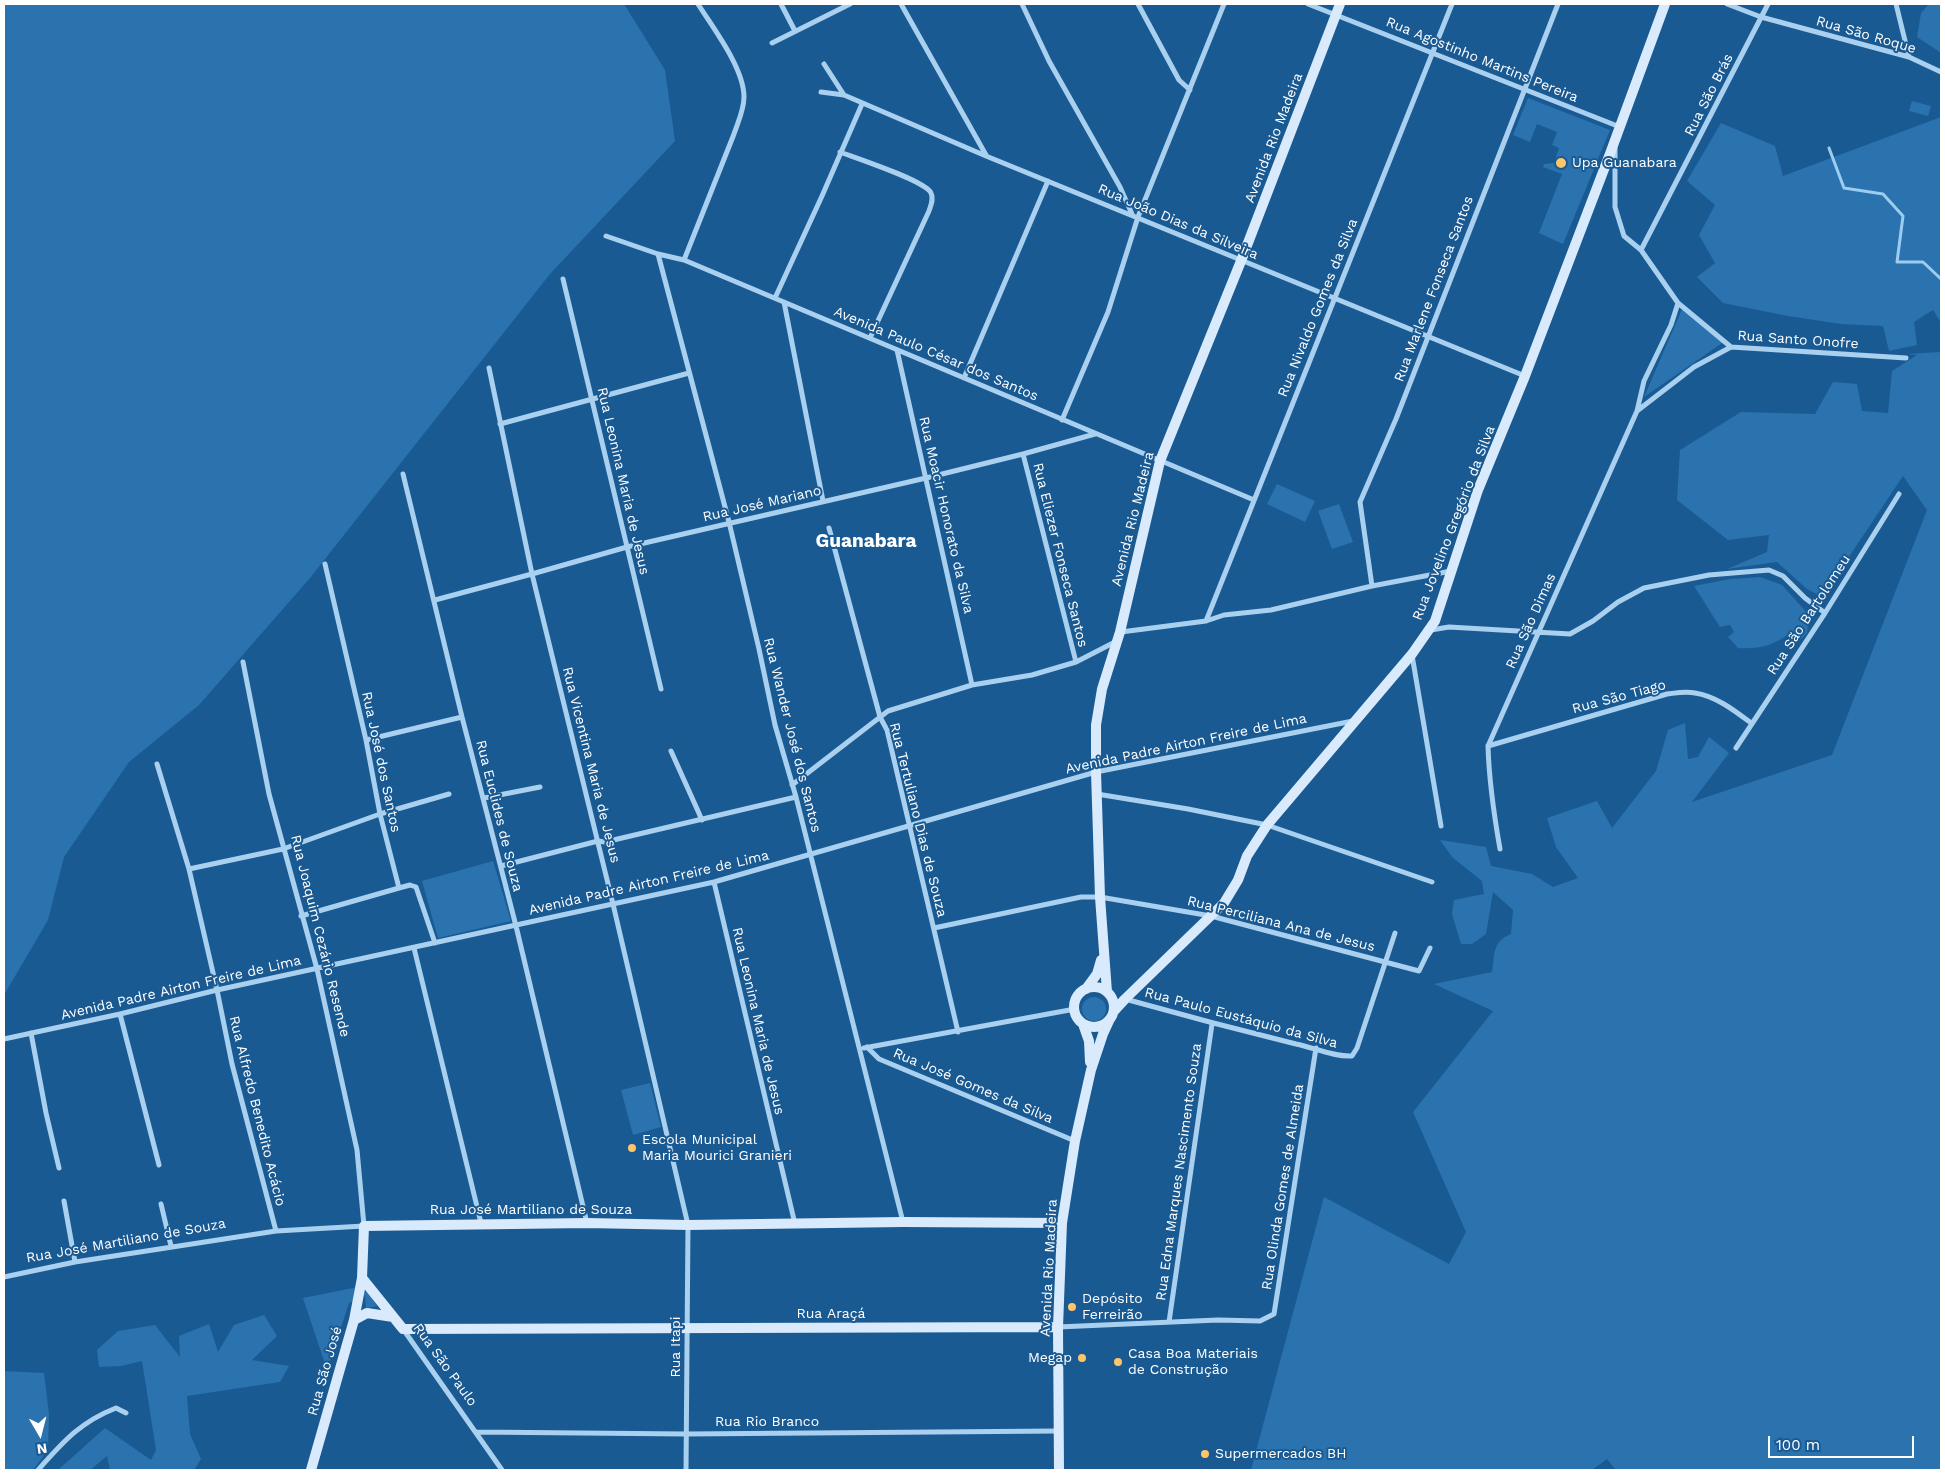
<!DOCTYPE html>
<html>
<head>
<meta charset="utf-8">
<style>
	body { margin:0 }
	#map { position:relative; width:1945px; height:1474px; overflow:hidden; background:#1a5a93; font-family:"Work Sans",sans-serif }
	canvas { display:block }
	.frame { position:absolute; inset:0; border:5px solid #fff; pointer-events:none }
	.north { position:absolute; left:15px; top:1409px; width:50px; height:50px; -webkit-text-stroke:4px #1a5a93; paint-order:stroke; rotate:172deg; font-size:14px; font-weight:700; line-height:20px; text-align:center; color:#fff }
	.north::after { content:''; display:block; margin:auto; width:18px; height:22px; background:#fff; clip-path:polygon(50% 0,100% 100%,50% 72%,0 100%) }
	.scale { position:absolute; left:1768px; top:1436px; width:146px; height:22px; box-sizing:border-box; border:2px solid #fff; border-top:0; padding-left:6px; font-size:15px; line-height:18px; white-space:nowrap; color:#fff; -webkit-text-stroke:4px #1a5a93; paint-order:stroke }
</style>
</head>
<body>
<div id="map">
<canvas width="1945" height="1474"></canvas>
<div class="frame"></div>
<div class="north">N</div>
<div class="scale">100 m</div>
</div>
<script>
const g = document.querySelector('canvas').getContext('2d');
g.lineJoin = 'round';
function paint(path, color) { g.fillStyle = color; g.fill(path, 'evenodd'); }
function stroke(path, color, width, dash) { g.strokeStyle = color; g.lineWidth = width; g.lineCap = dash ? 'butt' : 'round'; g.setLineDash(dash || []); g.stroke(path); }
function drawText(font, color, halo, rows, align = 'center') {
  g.font = font + ' "Work Sans",sans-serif'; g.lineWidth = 4; g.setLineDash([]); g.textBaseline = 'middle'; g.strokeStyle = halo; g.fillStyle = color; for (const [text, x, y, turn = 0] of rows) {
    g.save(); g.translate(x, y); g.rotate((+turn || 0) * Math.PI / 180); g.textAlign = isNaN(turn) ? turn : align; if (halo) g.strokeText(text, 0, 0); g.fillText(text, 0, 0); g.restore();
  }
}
const green = new Path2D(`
	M 4,4 L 624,4 L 665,70 L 675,141 L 550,274 L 310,578 L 199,705 L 129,762 L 64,857 L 48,920 L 4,995 Z
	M 1929,4 L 1941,4 L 1941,53 L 1917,37 L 1921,13 Z
	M 1528,98 L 1610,130 L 1563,244 L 1539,233 L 1562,174 L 1543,167 L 1544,164 L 1554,163 L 1559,148 L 1552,145 L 1557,132 L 1537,124 L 1530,142 L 1513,135 Z
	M 1912,101 L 1931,106 L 1928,116 L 1909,111 Z
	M 1941,117 L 1941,323 L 1933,310 L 1914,322 L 1917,345 L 1889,351 L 1883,326 L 1841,324 L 1788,316 L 1723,303 L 1697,277 L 1715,263 L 1699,235 L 1715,205 L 1687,181 L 1721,123 L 1775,146 L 1783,176 Z
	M 1683,307 L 1725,341 L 1644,397 Z
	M 1941,352 L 1941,1470 L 1616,1470 L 1607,1459 L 1592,1470 L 1251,1470 L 1324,1197 L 1449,1264 L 1466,1232 L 1413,1112 L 1493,1011 L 1434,984 L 1492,972 C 1495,955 1492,941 1511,934 L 1513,910 L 1493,892 L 1486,934 L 1472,944 L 1461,944 L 1452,914 L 1454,900 L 1484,894 L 1482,881 L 1452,857 L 1440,840 L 1486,847 L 1491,866 L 1532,874 L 1553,887 L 1578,878 L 1556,847 L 1547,818 L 1597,801 L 1612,828 L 1656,771 L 1668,730 L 1685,723 L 1688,759 L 1698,757 L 1709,737 L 1729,753 L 1692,802 L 1832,755 L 1927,510 L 1903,476 L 1822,597 L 1807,589 L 1777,562 L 1727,569 L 1767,552 L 1769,535 L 1728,540 L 1677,500 L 1680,450 L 1741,412 L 1815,414 L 1833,382 L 1857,384 L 1862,411 L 1888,413 L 1892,371 L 1917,355 L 1907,354 Z
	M 1277,484 L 1315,501 L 1305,522 L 1267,504 Z
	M 1339,504 L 1353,542 L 1332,549 L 1318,511 Z
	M 1760,577 L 1782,585 L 1809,615 L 1807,633 L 1800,640 L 1790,633 C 1773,646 1759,649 1738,648 L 1728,637 L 1734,632 L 1730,625 L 1720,627 L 1694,586 L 1730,579 Z
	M 493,861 L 511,921 L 438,938 L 422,881 Z
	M1082 1009a12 12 0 1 1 24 0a12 12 0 1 1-24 0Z
	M 650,1083 L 661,1127 L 633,1135 L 621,1090 Z
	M 353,1288 L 368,1293 L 377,1306 L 366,1308 L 365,1295 L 349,1303 L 327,1370 L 303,1298 Z
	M 264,1315 L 277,1336 L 252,1360 L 289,1366 L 280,1382 L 187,1396 L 190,1434 L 201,1459 L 194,1470 L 110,1470 L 107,1456 L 90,1470 L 58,1470 L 105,1428 L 151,1460 L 156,1450 L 142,1361 L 121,1366 L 99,1367 L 97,1350 L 118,1331 L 155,1325 L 180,1357 L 179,1336 L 209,1324 L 218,1352 L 234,1325 Z
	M 4,1371 L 44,1373 L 49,1414 L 48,1450 L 33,1470 L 4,1470 Z`);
const stream = new Path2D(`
	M 1829,148 L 1844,188 L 1883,194 L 1903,216 L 1897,262 L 1923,262 L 1941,279`);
const street = new Path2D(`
	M 781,4 L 795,31
	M 901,4 L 986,155
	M 1022,4 L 1049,61 L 1120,187 L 1132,214
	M 1138,4 L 1179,80 L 1190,90
	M 1308,4 L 1620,127
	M 1727,4 L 1761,17 L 1909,57 L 1941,72
	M 1896,4 L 1909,57
	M 772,43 L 850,4
	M 824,64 L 844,95
	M 821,92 L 844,95 L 986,156 L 1525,376
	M 1615,148 L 1615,207 L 1624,236 L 1641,250 L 1678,303 L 1731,347 L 1906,358
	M 840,152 C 856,158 926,181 931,193 C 934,199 931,205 929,211 L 870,338
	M 606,236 L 658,254 L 684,260 L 1254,500
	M 1641,250 L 1768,4
	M 658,254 L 729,522 L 759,649 L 775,725 L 796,797 L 903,1222
	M 684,260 L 734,134 C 738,122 744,110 744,97 C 744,68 713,28 698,4
	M 563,279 L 661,689
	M 775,298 L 822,196 L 862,104
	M 784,302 L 823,501
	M 897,350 L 972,685
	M 489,368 L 532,574 L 613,904 L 688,1225 L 686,1470
	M 964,378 L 1048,181
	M 1637,411 L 1694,367 L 1731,347
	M 1062,420 L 1108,312 L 1138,217 L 1224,4
	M 500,424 L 689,373
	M 1023,454 L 1076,662
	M 403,474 L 462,717 L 516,926 L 587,1223
	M 829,528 L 880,717 L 887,730 L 958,1032
	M 325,564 L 366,740 L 380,814 L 399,888 L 410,885 L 416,887 L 435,943
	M 1372,586 L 1360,502 L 1396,419 L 1558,4
	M 435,600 L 532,574 L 627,547 L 926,478 L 1023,454 L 1095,434
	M 1206,621 L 1452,4
	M 1431,630 L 1449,627 L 1570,634 L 1593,621 L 1618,602 L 1644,588 L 1709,575 L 1769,570 L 1783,576 L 1805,598 L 1825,613
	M 1121,632 L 1206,621 L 1224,615 L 1271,610 L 1372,586 L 1451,571
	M 1412,655 L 1441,826
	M 366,740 L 462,717
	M 1488,746 L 1667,694 C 1676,693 1686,691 1695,693 C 1716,696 1735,711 1751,723
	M 1736,748 L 1825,613 L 1899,494
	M 671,751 L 702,820
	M 157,764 L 189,869 L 217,990 L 232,1064 L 276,1231
	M 792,785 L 888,711 L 972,685 L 1032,675 L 1076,662 L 1115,642
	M 1097,794 L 1188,809 L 1267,825 L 1432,882
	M 484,798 L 540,787
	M 1500,849 C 1494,815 1489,781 1488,746 L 1637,411 L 1644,381 L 1671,325 L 1678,303
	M 501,866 L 598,841 L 605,842 L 796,797
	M 189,869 L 283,849 L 380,814 L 449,794
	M 714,882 L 795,1224
	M 301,916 L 399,888
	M 934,928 L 1081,897 L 1100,897 L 1211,916 L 1419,971 L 1430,948
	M 414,948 L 481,1223
	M 1125,999 C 1182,1015 1239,1030 1296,1044 C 1315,1048 1334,1057 1352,1056 L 1357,1048 L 1395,933
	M 120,1014 L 159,1165
	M 31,1033 L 46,1113 L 59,1168
	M 4,1039 L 120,1014 L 217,990 L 714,882 L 1096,772 L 1353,721
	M 867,1047 L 879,1059 L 1075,1141
	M 864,1048 L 1075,1009
	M 64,1201 L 75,1262
	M 161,1204 L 171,1246
	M 4,1277 L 75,1262 L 276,1231 L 364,1226 L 357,1150 L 317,969 L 269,794 L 243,662
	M 1169,1322 L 1212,1024
	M 1058,1327 L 1218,1320 L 1260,1321 L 1274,1314 L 1316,1048
	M 403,1329 L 502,1470
	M 476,1432 L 686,1434 L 1058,1431
	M 38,1470 C 63,1442 80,1422 116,1408 L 126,1413`);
const secondary = new Path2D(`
	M1074 1007a20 20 0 1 1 40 0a20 20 0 1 1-40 0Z
	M 1086,989 L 1097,974 L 1101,960
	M 1107,992 L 1100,897 L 1096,772 L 1096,725 L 1102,689 L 1120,632 L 1160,461 L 1241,261 L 1340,4
	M 1114,1011 L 1125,999 L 1224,903 L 1238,880 L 1247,856 L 1267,825 L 1412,654 L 1435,621 L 1478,490 L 1525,376 L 1611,151 L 1665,4
	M 1083,1024 L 1089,1041 L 1090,1062
	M 362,1278 L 403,1329 L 1058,1327
	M 354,1320 L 367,1313 L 393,1317
	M 311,1470 L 354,1320 L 362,1278 L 364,1226 L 587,1223 L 688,1225 L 903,1222 L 1062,1223
	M 1059,1470 L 1058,1327 L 1062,1223 L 1075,1141 L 1091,1070 L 1103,1034 L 1109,1021`);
const markers = [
	[1561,163,6,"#ffc569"],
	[632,1148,5,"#ffc569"],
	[1072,1307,5,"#ffc569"],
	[1082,1358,5,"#ffc569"],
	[1118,1362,5,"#ffc569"],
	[1205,1454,5,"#ffc569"]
];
const streetNames = [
	["Rua São Roque",1866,35,16],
	["Rua Agostinho Martins Pereira",1482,60,22],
	["Rua São Brás",1709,95,-63],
	["Avenida Rio Madeira",1274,138,-69],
	["Rua João Dias da Silveira",1178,222,23],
	["Rua Marlene Fonseca Santos",1434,289,-69],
	["Rua Nivaldo Gomes da Silva",1318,308,-68],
	["Rua Santo Onofre",1798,340,4],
	["Avenida Paulo César dos Santos",936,354,23],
	["Rua Leonina Maria de Jesus",623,481,77],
	["Rua José Mariano",762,504,-13],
	["Rua Moacir Honorato da Silva",946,515,77],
	["Avenida Rio Madeira",1133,519,-76],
	["Rua Jovelino Gregório da Silva",1454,523,-69],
	["Rua Eliezer Fonseca Santos",1060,555,76],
	["Rua São Bartolomeu",1809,615,-57],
	["Rua São Dimas",1531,621,-66],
	["Rua São Tiago",1619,697,-15],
	["Rua Wander José dos Santos",792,735,76],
	["Avenida Padre Airton Freire de Lima",1186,744,-12],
	["Rua José dos Santos",381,762,78],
	["Rua Vicentina Maria de Jesus",591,765,76],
	["Rua Euclides de Souza",499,816,76],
	["Rua Tertuliano Dias de Souza",918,820,76],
	["Avenida Padre Airton Freire de Lima",649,883,-13],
	["Rua Perciliana Ana de Jesus",1281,924,14],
	["Rua Joaquim Cezário Resende",320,936,76],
	["Avenida Padre Airton Freire de Lima",181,988,-13],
	["Rua Paulo Eustáquio da Silva",1241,1018,15],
	["Rua Leonina Maria de Jesus",758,1021,77],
	["Rua José Gomes da Silva",973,1086,23],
	["Rua Alfredo Benedito Acácio",257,1111,76],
	["Rua Edna Marques Nascimento Souza",1179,1172,-82],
	["Rua Olinda Gomes de Almeida",1283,1187,-81],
	["Rua José Martiliano de Souza",531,1210],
	["Rua José Martiliano de Souza",126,1241,-10],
	["Avenida Rio Madeira",1049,1268,-87],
	["Rua Araçá",831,1314],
	["Rua Itapi",676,1347,-90],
	["Rua São Paulo",445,1365,54],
	["Rua São José",325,1371,-74],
	["Rua Rio Branco",767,1422]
];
const poiNames = [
	["Upa Guanabara",1572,163],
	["Escola Municipal",642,1140],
	["Maria Mourici Granieri",642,1156],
	["Depósito",1082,1299],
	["Ferreirão",1082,1315],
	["Casa Boa Materiais",1128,1354],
	["de Construção",1128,1370],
	["Megap",1072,1358,"right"],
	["Supermercados BH",1215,1454]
];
const districtNames = [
	["Guanabara",866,541]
];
paint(green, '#2a73af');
stroke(stream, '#9dccf1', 3);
stroke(street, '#aad0ef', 5);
stroke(secondary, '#d8eafb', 10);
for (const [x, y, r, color] of markers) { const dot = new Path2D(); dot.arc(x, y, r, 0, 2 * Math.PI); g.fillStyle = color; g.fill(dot); stroke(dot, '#1a5a93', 2); }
drawText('14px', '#fff', '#1a5a93', streetNames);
drawText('14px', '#fff', '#1a5a93', poiNames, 'left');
drawText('bold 19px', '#fff', '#1a5a93', districtNames);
</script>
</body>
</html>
